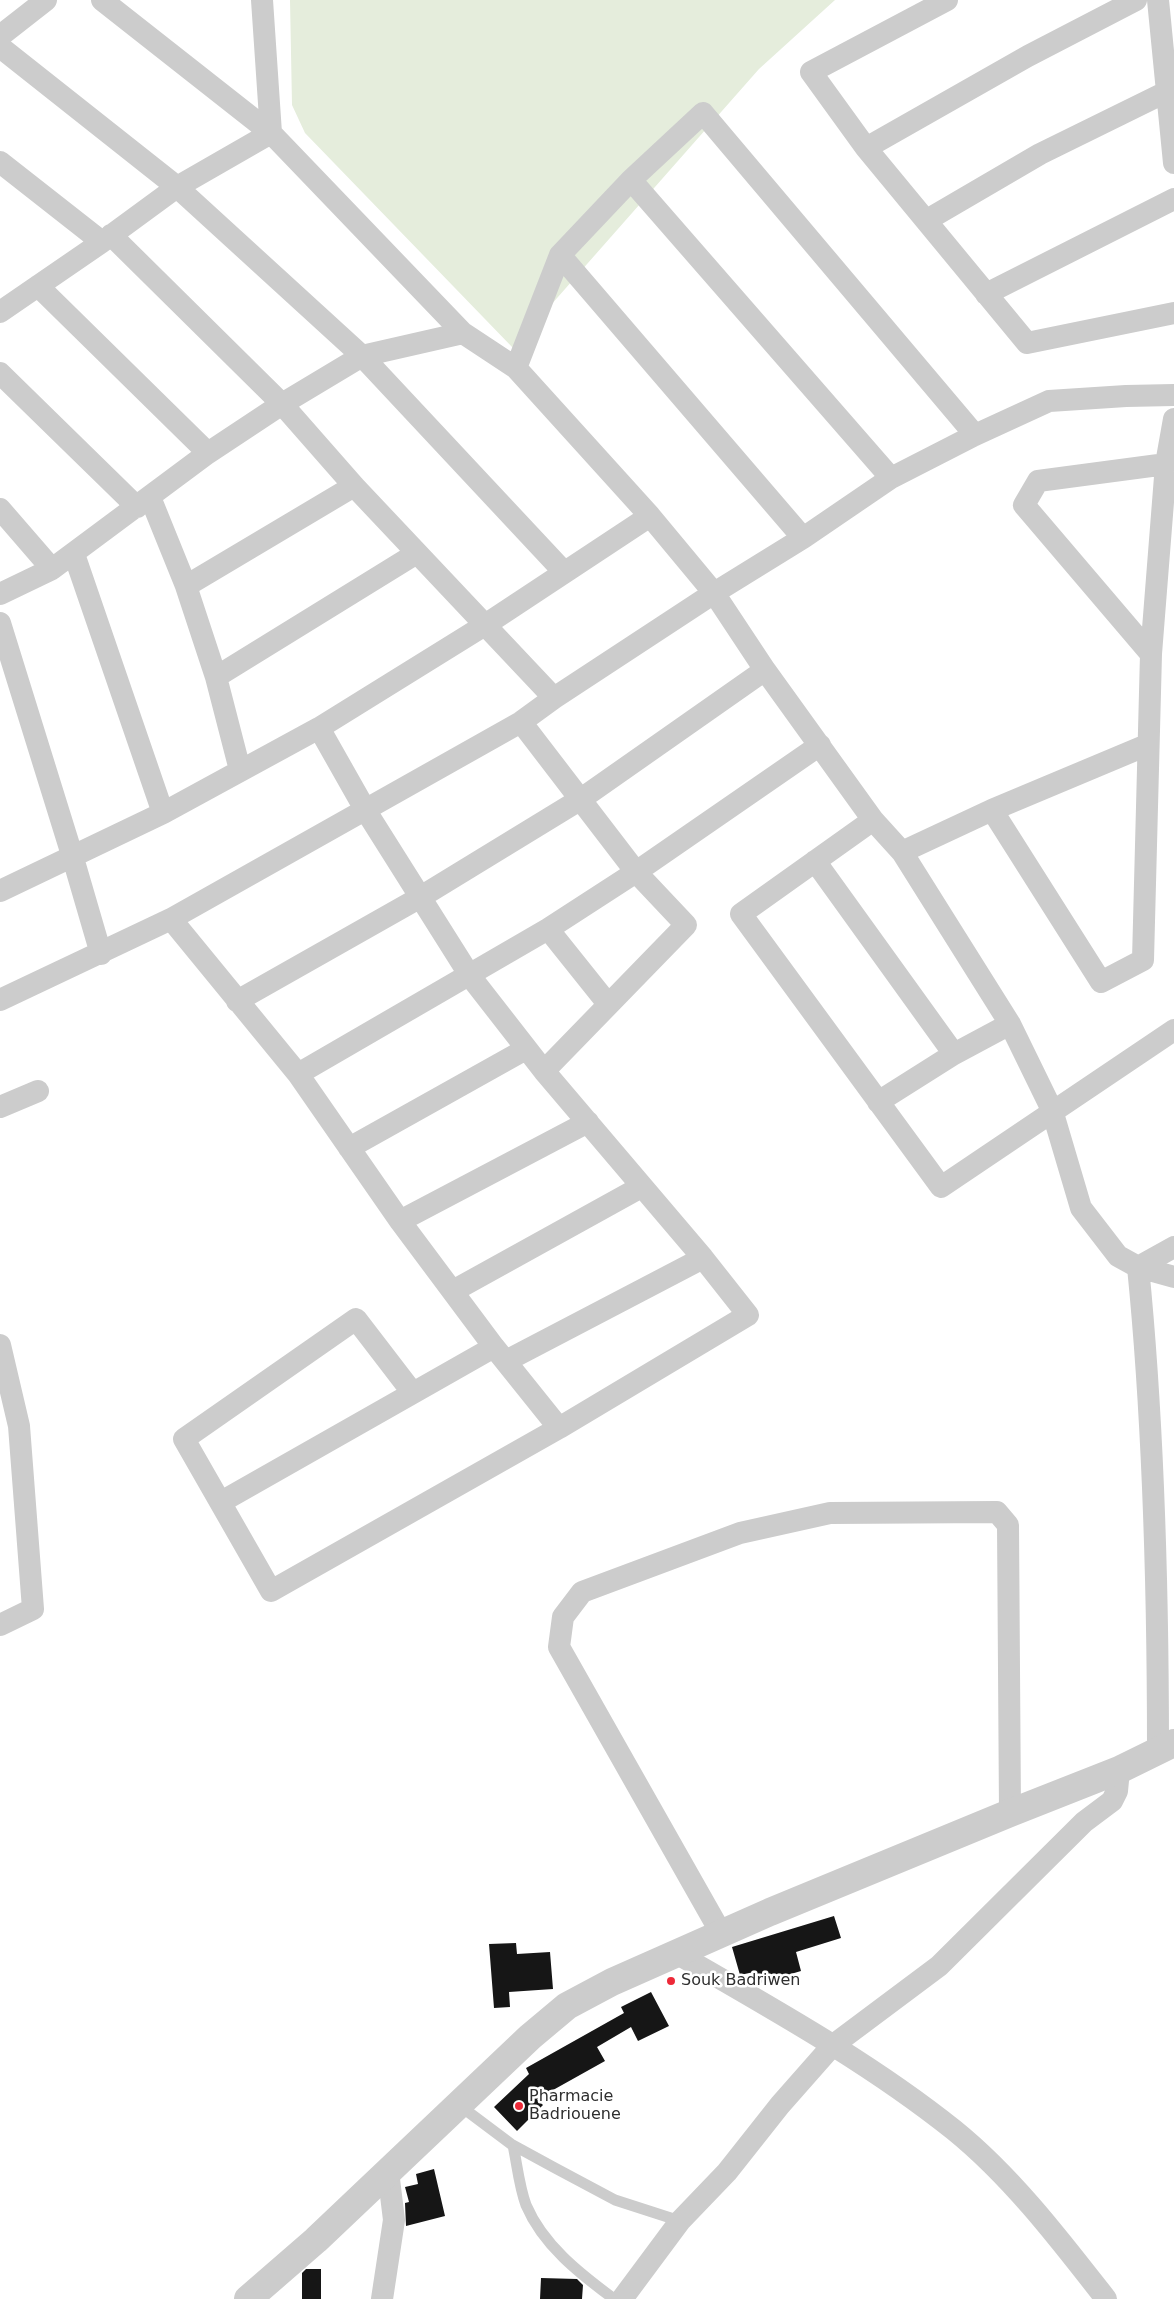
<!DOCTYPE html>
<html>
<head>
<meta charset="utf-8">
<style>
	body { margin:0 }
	canvas { display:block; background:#fff }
</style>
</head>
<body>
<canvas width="1174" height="2299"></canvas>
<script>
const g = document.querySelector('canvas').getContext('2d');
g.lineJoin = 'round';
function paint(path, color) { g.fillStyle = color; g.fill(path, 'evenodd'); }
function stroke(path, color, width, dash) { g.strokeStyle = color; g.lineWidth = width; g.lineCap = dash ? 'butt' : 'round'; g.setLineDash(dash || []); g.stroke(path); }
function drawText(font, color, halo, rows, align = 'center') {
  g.font = font + ' "DejaVu Sans",sans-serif'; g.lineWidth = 5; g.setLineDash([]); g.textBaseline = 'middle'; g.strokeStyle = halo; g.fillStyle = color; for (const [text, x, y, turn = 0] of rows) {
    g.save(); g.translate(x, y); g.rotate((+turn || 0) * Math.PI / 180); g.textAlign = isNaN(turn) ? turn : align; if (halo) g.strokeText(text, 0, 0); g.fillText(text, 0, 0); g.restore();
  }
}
const green = new Path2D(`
	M 290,0 L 835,0 L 759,69 L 513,348 L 305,133 L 292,105 Z`);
const building = new Path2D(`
	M 834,1916 L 841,1938 L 796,1952 L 801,1971 L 757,1984 L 754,1972 L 740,1975 L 732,1947 Z
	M 516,1943 L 517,1954 L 550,1952 L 553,1989 L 509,1992 L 510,2007 L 494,2008 L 489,1944 Z
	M 651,1992 L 669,2026 L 638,2041 L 631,2027 L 597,2047 L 605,2061 L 537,2099 L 543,2105 L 517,2131 L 494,2107 L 529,2074 L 526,2068 L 624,2013 L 621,2007 Z
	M 434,2169 L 445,2216 L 406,2226 L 405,2203 L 409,2202 L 405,2187 L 418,2184 L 416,2174 Z
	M 306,2269 L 321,2269 L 321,2299 L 302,2299 L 302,2273 Z
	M 541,2278 L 577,2279 L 583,2285 L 582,2299 L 540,2299 Z`);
const service = new Path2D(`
	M 459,2105 L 511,2144 L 555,2168 L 615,2200 L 680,2221
	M 513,2145 C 517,2164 519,2186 526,2205 C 543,2245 579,2273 614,2299`);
const minor = new Path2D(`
	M 102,0 L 271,133 L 463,333 L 516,368 L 650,516 L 714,593 L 765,670 L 873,820
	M 947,0 L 811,72 L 866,148 L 1027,343 L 1174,313
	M 1158,0 L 1174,163
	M 0,36 L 46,0
	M 0,47 L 177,187 L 362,356 L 564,572
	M 866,148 L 1028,56 L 1136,0
	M 0,162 L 102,242
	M 631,180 L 891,478
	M 927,220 L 1040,154 L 1166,92
	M 111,235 L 282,404 L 354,486 L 554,698
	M 560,255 L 803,538
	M 38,286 L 208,453
	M 986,294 L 1174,199
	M 0,312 L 102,242 L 177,187 L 271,133 L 262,0
	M 516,368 L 560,255 L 631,180 L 703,113 L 975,435
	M 0,373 L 137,507
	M 150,497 L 186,586 L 216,677 L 240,770
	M 0,509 L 52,569
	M 74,554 L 163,813
	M 186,586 L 354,486
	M 0,594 L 52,569 L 208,453 L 282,404 L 362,356 L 463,333
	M 0,623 L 73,858 L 101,954
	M 1151,654 L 1024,505 L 1038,481 L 1166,464
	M 216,677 L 417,553
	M 521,722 L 636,872 L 686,925 L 544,1071
	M 319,728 L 366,811 L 470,976 L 544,1071 L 703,1258 L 748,1315 L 559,1428 L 271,1591 L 184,1439 L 356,1319 L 412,1392
	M 1147,745 L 992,810 L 902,852 L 1010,1024 L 1052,1110 L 1081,1208 L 1118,1256 L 1138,1267 L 1174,1277
	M 992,810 L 1101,982 L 1143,960 L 1151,654 L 1166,464 L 1174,419
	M 902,852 L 873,820 L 741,914 L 941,1187 L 1174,1030
	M 815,861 L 954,1054 L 1010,1024
	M 0,891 L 163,813 L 319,728 L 485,625 L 650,516
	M 171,919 L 298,1074 L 400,1221 L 494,1347 L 559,1428
	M 548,929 L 608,1004
	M 0,1000 L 171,919 L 521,722 L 554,698 L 714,593 L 803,538 L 891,478 L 975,435 L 1049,401 L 1126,396 L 1174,395
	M 237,1001 L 419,898 L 581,799 L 765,670
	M 298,1074 L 548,929 L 636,872 L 820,745
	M 878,1102 L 954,1054
	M 0,1107 L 38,1091
	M 349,1148 L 526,1049
	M 400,1221 L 588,1122
	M 453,1291 L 641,1187
	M 0,1345 L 19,1426 L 33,1609 L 0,1625
	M 506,1361 L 703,1258
	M 221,1502 L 494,1347
	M 1158,1749 C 1158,1589 1154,1427 1138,1267 L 1174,1247
	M 721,1933 L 559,1647 L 563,1617 L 582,1592 L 740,1533 L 830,1513 L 997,1512 L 1008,1525 L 1010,1813
	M 676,1953 C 771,2008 869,2062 954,2130 C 1012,2177 1060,2240 1106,2299
	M 382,2299 L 394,2220 L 388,2171
	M 622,2299 L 680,2221 L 727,2172 L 780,2105 L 832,2046 L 939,1966 L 1084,1822 L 1112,1801 L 1117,1791 L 1119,1770`);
const tertiary = new Path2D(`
	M 248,2299 L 316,2240 L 530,2037 L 567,2006 L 612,1982 L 770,1912 L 1010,1813 L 1119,1770 L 1174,1743`);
const markers = [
	[671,1981,5,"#ed2938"],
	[519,2106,5,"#ed2938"]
];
const poiNames = [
	["Souk Badriwen",681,1981],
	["Pharmacie",529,2097],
	["Badriouene",529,2115]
];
paint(green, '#e5eddc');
paint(building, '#161616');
stroke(service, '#ccc', 11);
stroke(minor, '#ccc', 22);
stroke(tertiary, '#ccc', 28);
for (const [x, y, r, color] of markers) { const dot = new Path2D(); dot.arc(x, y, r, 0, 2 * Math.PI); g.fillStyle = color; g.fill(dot); stroke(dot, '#fff', 2); }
drawText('16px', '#2f2f2f', '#fff', poiNames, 'left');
</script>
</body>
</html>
